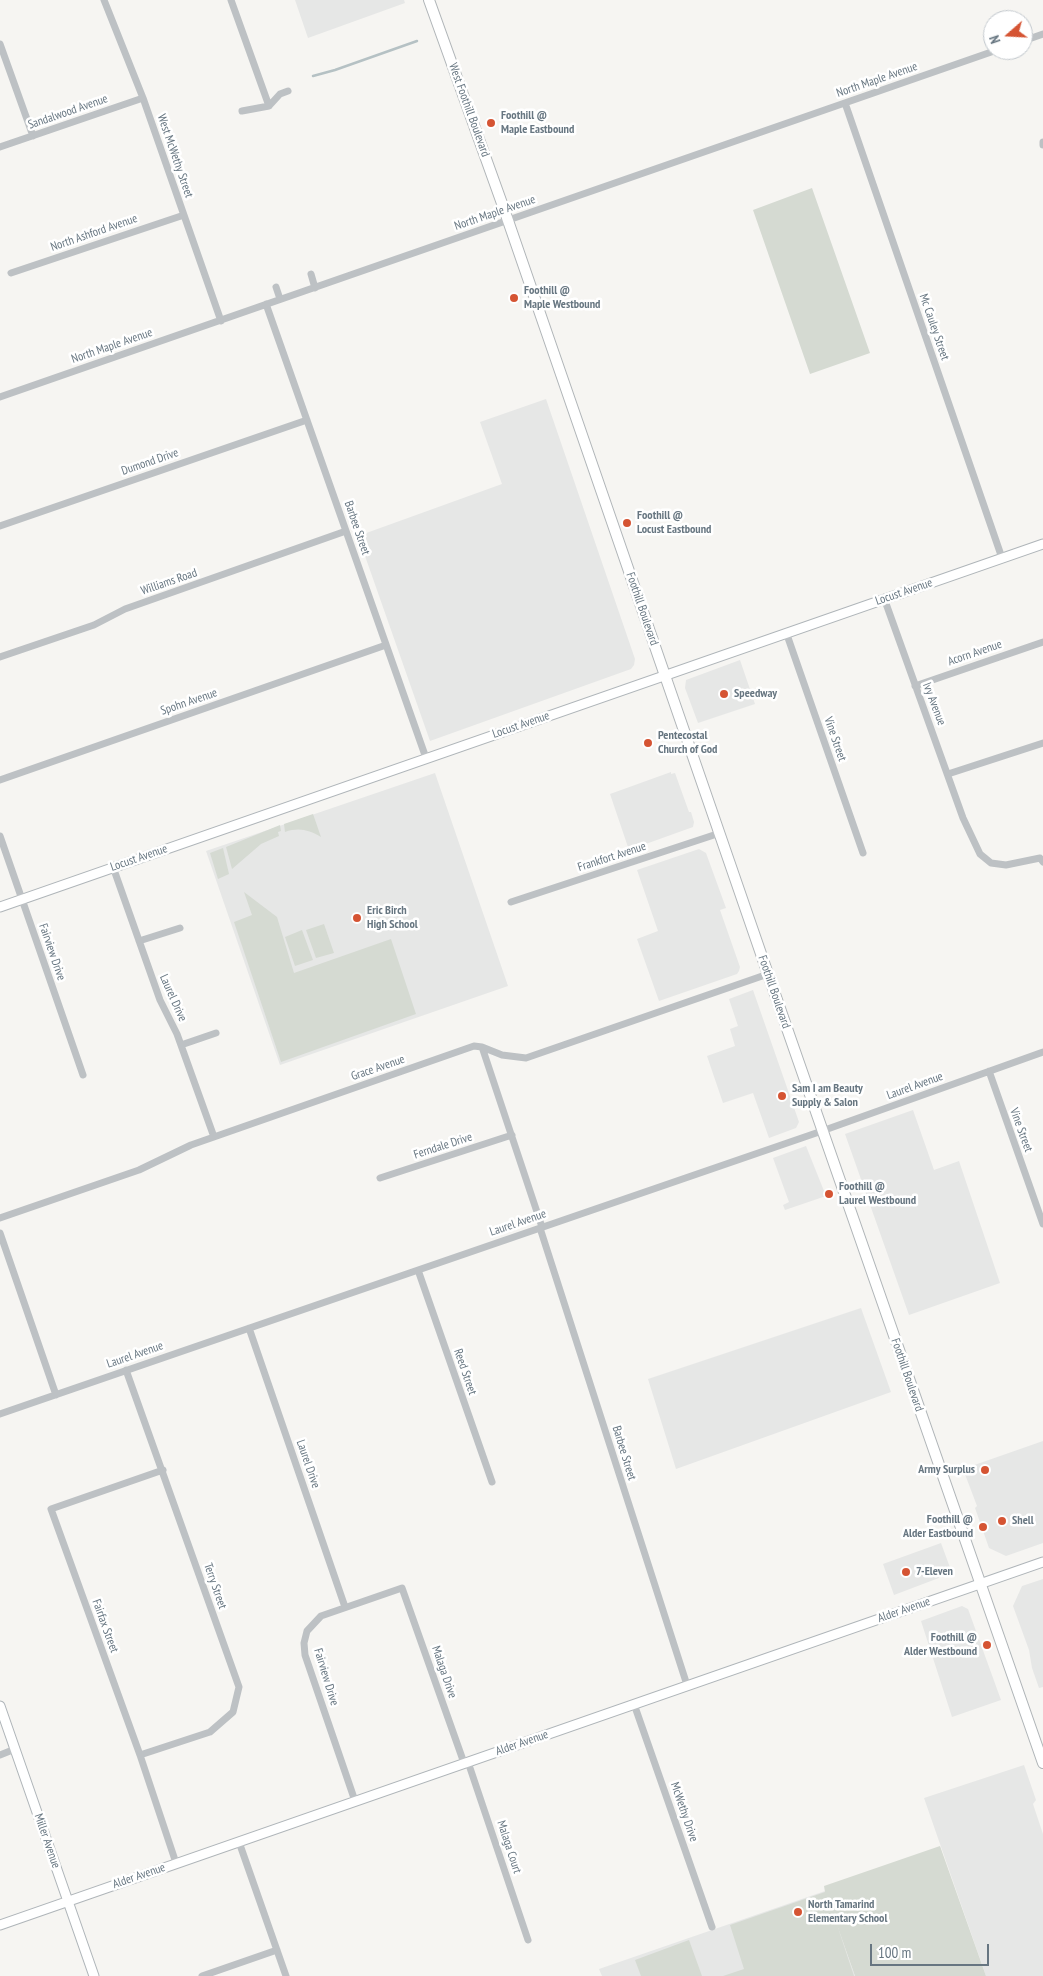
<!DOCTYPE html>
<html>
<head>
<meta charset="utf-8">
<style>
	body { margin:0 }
	#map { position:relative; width:1043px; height:1976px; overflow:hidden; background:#f6f5f2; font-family:"PT Sans Narrow",sans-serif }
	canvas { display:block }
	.north { position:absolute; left:983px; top:10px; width:50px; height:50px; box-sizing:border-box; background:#fff; border:1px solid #c2c8cd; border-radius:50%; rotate:251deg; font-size:14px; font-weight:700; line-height:20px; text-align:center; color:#677681 }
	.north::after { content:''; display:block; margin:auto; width:18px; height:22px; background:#d55433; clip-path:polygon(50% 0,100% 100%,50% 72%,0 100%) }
	.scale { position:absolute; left:870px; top:1944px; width:119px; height:22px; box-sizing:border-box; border:2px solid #677681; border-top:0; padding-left:6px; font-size:15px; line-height:18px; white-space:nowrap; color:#677681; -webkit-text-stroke:4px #fff; paint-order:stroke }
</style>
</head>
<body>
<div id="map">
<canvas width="1043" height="1976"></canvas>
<div class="north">N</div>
<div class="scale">100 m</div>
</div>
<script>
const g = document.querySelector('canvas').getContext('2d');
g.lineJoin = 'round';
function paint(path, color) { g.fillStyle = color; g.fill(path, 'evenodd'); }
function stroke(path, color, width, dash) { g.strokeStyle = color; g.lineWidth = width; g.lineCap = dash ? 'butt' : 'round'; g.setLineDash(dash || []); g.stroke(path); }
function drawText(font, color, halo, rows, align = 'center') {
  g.font = font + ' "PT Sans Narrow",sans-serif'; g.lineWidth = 5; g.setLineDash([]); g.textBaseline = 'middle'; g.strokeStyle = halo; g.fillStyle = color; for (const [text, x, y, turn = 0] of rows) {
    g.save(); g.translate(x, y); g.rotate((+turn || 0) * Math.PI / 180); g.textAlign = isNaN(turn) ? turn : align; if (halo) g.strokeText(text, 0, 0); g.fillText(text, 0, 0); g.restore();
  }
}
const built = new Path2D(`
	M 295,0 L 404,0 L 405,3 L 308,38 Z
	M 546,399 L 635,659 L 634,665 L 631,669 L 430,741 L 358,536 L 502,484 L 480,422 Z
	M 740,660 L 755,704 L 698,723 L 685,688 L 686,680 Z
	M 671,772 L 671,774 L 675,773 L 689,812 L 691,812 L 694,822 L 693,827 L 629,850 L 610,794 Z
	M 435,773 L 508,986 L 280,1065 L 206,851 Z
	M 699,849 L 706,853 L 726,908 L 720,910 L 740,967 L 739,971 L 737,974 L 659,1001 L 637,939 L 658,931 L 637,870 Z
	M 753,990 L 799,1122 L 796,1128 L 769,1138 L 753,1093 L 723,1103 L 707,1056 L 735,1046 L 730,1029 L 738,1026 L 729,999 Z
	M 913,1110 L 934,1170 L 959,1161 L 1000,1283 L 909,1315 L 845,1134 Z
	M 806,1146 L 826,1196 L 785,1210 L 783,1205 L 789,1202 L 773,1158 Z
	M 861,1308 L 891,1392 L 676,1469 L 648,1379 Z
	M 1043,1441 L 1043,1543 L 1006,1556 L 989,1548 L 975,1508 L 977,1506 L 963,1469 Z
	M 941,1543 L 952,1573 L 894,1595 L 883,1564 Z
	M 1043,1579 L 1043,1687 L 1039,1688 L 1032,1668 L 1029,1650 L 1013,1606 L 1022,1586 Z
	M 962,1606 L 968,1609 L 1001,1700 L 952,1717 L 921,1621 Z
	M 1024,1765 L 1036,1800 L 1033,1804 L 1043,1834 L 1043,1976 L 986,1976 L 924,1798 Z
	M 825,1891 L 855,1976 L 602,1976 L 599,1969 Z`);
const green = new Path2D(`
	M 812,188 L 870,353 L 810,374 L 753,210 Z
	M 313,814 L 321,837 C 309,830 299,827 285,832 L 284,824 Z
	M 280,825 L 281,831 L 278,832 L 279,836 L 261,844 L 232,869 L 226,847 Z
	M 223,848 L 229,874 L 218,879 L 210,853 Z
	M 244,892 L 277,917 L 294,973 L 391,939 L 416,1014 L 281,1062 L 234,922 L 252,915 Z
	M 324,924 L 334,953 L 316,958 L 306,930 Z
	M 302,930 L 313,960 L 295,966 L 285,937 Z
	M 940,1846 L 986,1976 L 855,1976 L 837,1925 L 854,1976 L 723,1976 L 744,1969 L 730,1925 L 825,1892 L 824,1886 Z
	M 689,1940 L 702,1976 L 641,1976 L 635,1960 Z`);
const stream = new Path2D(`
	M 313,76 L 335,70 L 417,41`);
const street = new Path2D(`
	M 104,0 L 143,98 L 221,321
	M 231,0 L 269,106
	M 1023,41 L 1043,34
	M 0,44 L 33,136
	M 845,103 L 1002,558
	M 242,111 L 269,106 L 280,94 L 288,91
	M 1043,142 L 1043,145
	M 0,147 L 143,98
	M 11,273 L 184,215
	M 311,274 L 315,288
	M 276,287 L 280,299
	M 266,304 L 426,758
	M 0,397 L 997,50
	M 0,526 L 307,420
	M 884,598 L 963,818 L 980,854 L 991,863 L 1006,865 L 1040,858 L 1043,862
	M 786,632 L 863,853
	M 0,657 L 94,625 L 125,609 L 346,531
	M 915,686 L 1043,642
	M 948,774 L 1043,743
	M 0,780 L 386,645
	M 0,836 L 83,1075
	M 113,867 L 160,1000 L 177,1034 L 214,1137
	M 511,902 L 720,833
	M 139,941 L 180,928
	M 181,1045 L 216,1033
	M 482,1047 L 542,1227
	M 989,1071 L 1043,1224
	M 380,1178 L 512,1135
	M 0,1218 L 139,1170 L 191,1145 L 474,1046 L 482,1047 L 502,1055 L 526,1058 L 768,974
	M 540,1228 L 687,1685
	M 0,1233 L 56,1395
	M 418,1270 L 492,1482
	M 249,1328 L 345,1607
	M 126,1370 L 239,1687 L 233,1712 L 210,1732 L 140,1755
	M 0,1414 L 822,1131 L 1043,1052
	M 163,1470 L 51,1509 L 140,1755 L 176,1863
	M 634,1704 L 712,1927
	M 0,1755 L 15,1749
	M 468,1762 L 528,1940
	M 355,1801 L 305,1655 L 304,1643 L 307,1631 L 321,1616 L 402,1588 L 464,1763
	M 239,1842 L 286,1976
	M 202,1976 L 277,1950`);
const secondary = new Path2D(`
	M 0,907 L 1043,544
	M 0,1706 L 94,1976
	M 0,1925 L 1043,1562`);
const primary = new Path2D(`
	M 429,0 L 504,209 L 768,974 L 1043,1763`);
const markers = [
	[491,123,5,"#d55433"],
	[514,298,5,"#d55433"],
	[627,523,5,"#d55433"],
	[724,694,5,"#d55433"],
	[648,743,5,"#d55433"],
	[357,918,5,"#d55433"],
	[782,1096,5,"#d55433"],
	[829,1194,5,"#d55433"],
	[985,1470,5,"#d55433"],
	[1002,1521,5,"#d55433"],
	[983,1527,5,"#d55433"],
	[906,1572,5,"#d55433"],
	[987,1645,5,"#d55433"],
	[798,1912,5,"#d55433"]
];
const streetNames = [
	["North Maple Avenue",877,80,-19],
	["West Foothill Boulevard",469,110,70],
	["Sandalwood Avenue",68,112,-19],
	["West McWethy Street",175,156,71],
	["North Maple Avenue",495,213,-19],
	["North Ashford Avenue",94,233,-19],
	["Mc Cauley Street",934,327,71],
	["North Maple Avenue",112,346,-19],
	["Dumond Drive",150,462,-19],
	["Barbee Street",357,528,71],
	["Williams Road",169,582,-19],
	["Locust Avenue",904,592,-19],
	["Foothill Boulevard",642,609,71],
	["Acorn Avenue",975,653,-19],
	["Spohn Avenue",189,702,-19],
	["Ivy Avenue",934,704,69],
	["Locust Avenue",521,725,-19],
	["Vine Street",835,739,71],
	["Frankfort Avenue",612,857,-18],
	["Locust Avenue",139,858,-19],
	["Fairview Drive",52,952,71],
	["Foothill Boulevard",774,992,71],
	["Laurel Drive",173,998,66],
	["Grace Avenue",378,1068,-19],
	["Laurel Avenue",915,1086,-20],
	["Vine Street",1021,1130,70],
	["Ferndale Drive",443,1146,-18],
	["Laurel Avenue",518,1223,-19],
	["Laurel Avenue",135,1355,-19],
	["Reed Street",465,1372,71],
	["Foothill Boulevard",907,1375,71],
	["Barbee Street",624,1453,73],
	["Laurel Drive",308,1464,71],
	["Terry Street",215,1586,71],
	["Alder Avenue",904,1610,-19],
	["Fairfax Street",105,1626,70],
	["Malaga Drive",444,1672,71],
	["Fairview Drive",326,1677,73],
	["Alder Avenue",522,1743,-19],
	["McWethy Drive",684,1812,71],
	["Miller Avenue",47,1841,71],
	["Malaga Court",509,1847,72],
	["Alder Avenue",139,1876,-19]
];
const poiNames = [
	["Foothill @",501,116],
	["Maple Eastbound",501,130],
	["Foothill @",524,291],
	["Maple Westbound",524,305],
	["Foothill @",637,516],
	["Locust Eastbound",637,530],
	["Speedway",734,694],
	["Pentecostal",658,736],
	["Church of God",658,750],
	["Eric Birch",367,911],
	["High School",367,925],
	["Sam I am Beauty",792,1089],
	["Supply & Salon",792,1103],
	["Foothill @",839,1187],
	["Laurel Westbound",839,1201],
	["Army Surplus",975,1470,"right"],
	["Foothill @",973,1520,"right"],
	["Alder Eastbound",973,1534,"right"],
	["Shell",1012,1521],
	["7-Eleven",916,1572],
	["Foothill @",977,1638,"right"],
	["Alder Westbound",977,1652,"right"],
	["North Tamarind",808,1905],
	["Elementary School",808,1919]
];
paint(built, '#e6e7e6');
paint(green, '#d5dad2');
stroke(stream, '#b5c1c4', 2.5);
stroke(secondary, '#afb5b9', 11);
stroke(primary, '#b0b5b8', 12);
stroke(street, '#bdc1c4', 7);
stroke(secondary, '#fff', 9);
stroke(primary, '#fff', 10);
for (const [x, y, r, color] of markers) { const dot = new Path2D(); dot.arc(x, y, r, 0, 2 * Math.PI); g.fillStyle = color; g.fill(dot); stroke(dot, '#fff', 2); }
drawText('12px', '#677681', '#fff', streetNames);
drawText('bold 12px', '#677681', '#fff', poiNames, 'left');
</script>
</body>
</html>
